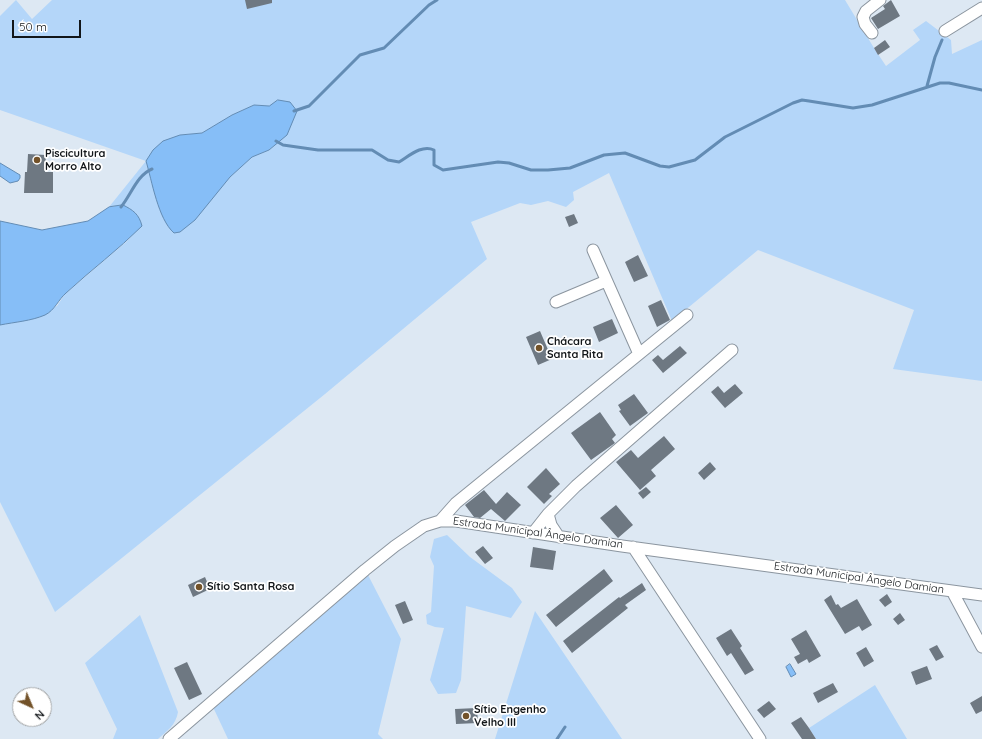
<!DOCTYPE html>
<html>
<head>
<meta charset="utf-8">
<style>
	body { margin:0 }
	#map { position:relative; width:982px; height:739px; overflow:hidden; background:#dde8f3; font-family:Quicksand,sans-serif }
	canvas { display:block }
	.north { position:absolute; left:12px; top:687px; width:40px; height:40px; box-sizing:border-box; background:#fff; border:1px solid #a0a2a3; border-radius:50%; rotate:136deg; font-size:11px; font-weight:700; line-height:16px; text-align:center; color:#121619 }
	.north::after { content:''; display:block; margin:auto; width:14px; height:18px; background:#735229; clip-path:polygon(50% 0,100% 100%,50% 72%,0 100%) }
	.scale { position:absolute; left:12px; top:20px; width:69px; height:18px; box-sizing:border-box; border:2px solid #121619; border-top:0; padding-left:5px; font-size:12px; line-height:14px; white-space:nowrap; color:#121619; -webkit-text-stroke:3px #fff; paint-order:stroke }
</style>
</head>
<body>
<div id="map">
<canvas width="982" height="739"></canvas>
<div class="north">N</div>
<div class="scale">50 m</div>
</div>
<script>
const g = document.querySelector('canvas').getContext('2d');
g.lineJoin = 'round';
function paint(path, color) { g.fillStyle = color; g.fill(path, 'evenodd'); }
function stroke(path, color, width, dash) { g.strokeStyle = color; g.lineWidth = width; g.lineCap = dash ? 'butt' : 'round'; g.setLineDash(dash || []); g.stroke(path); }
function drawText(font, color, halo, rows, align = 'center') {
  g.font = font + ' Quicksand,sans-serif'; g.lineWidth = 3.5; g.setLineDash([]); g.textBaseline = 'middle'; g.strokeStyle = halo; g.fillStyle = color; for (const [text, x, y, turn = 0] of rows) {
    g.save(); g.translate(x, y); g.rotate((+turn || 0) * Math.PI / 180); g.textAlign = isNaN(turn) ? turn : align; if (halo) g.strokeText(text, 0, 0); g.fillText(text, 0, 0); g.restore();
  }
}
const green = new Path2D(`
	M 16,0 L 32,19 L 52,0 L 845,0 L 874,48 L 886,66 L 920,40 L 913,30 L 926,21 L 951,40 L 952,54 L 982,40 L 982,381 L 893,369 L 914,310 L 758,250 L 672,321 L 609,173 L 573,192 L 574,200 L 566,207 L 548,201 L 531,205 L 520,203 L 471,222 L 487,259 L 325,394 L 55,612 L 0,502 L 0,325 L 32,319 L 57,306 L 65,294 L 126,242 L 141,226 L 123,205 L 109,207 L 146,161 L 0,110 L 0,16 ZM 254,105 L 269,106 L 278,142 L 269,150 L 252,157 L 230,177 L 157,201 L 147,161 L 180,135 L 202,133 L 232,115 Z
	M 447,535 L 470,557 L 512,588 L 522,602 L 511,618 L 466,606 L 461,680 L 456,693 L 438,694 L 430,680 L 444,628 L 435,627 L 427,624 L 426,615 L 431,612 L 434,566 L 430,557 L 434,539 Z
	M 368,575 L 401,639 L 378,734 L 383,739 L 228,739 L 213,707 L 288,642 Z
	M 535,611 L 622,739 L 495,739 Z
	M 140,615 L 178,712 C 176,725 167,731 158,739 L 113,739 L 117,729 L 85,663 Z
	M 875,685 L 907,739 L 816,739 L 809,728 Z`);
const water = new Path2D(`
	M 278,100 L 290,102 L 297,111 L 287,135 L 269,150 L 252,157 L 230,177 L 195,220 L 180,232 L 174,233 C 158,219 152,181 146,161 L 153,150 L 163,141 L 180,135 L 202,133 L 232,115 L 254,105 L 269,106 Z
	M 0,163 L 20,175 L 20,178 L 18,181 L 10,183 L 0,176 Z
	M 123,205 C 133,210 139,214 142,226 C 118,250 91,270 66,293 C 58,300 55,310 45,315 C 31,321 15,322 0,325 L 0,221 L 42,230 L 88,221 L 109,207 Z
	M 790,664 L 796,674 L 791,677 L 786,667 Z`);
const stream = new Path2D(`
	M 927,86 L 935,57 L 942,40
	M 294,111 L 309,106 L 360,55 L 384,48 L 429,5 L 437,0
	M 276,141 L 283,145 L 318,150 L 372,150 L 388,160 L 399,162 C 409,156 422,144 434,150 L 434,165 L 443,170 L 498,162 L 509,163 L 531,170 L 548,170 L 570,168 L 604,155 L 625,153 L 660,166 L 669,167 L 695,160 L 725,137 L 793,103 L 802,100 L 809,101 L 853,108 L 872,105 L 940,83 L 949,83 L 982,90
	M 121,207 C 131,195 137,175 152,169
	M 557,739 L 565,727`);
const building = new Path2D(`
	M 245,0 L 272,0 L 272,3 L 247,9 Z
	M 891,0 L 900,16 L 878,29 L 871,18 L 885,9 L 883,6 Z
	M 885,40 L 890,47 L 878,55 L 874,48 Z
	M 28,154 L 46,155 L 45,172 L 53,172 L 53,193 L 24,193 L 25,172 L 27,172 Z
	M 574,214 L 578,223 L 569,227 L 565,217 Z
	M 638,255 L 648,276 L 634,282 L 625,262 Z
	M 661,300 L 670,320 L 657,327 L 648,306 Z
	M 612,319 L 618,333 L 599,342 L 593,327 Z
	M 540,331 L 552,359 L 538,365 L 526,337 Z
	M 680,346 L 687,353 L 663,373 L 652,360 L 658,355 L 663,360 Z
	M 735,384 L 743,393 L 725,408 L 711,392 L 718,386 L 724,393 Z
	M 634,394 L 648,413 L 630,426 L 619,411 L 621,410 L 618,405 Z
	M 600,412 L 616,435 L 612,439 L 615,443 L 591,460 L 571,433 Z
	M 664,436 L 675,449 L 651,470 L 656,476 L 640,490 L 616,462 L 631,450 L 638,458 Z
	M 710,462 L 716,469 L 704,480 L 698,473 Z
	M 546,468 L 560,484 L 549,494 L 552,496 L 544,504 L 527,487 Z
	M 646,487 L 651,492 L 643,499 L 638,493 Z
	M 484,490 L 496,504 L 507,492 L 521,505 L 505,521 L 491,509 L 480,518 L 474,517 L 465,505 Z
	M 616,505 L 633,525 L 618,538 L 600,518 Z
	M 483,546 L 493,558 L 485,564 L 475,552 Z
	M 533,547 L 556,551 L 553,570 L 530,567 Z
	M 604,569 L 613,581 L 556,627 L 546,615 Z
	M 205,577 L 210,589 L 193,597 L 188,585 Z
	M 642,583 L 646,590 L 625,605 L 628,608 L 572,653 L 563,641 L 619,597 L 620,598 Z
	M 887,594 L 892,602 L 885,607 L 879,600 Z
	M 831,595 L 836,605 L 838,604 L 841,608 L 857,599 L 872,625 L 862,631 L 859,626 L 845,634 L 824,600 Z
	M 405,601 L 413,620 L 403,624 L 395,605 Z
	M 900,613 L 905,620 L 898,625 L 893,619 Z
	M 731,629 L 742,646 L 740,648 L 754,670 L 745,675 L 731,653 L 727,656 L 716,638 Z
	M 806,630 L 821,656 L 809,663 L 807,659 L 798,664 L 794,657 L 800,654 L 791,639 Z
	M 937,645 L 944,657 L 936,661 L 929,649 Z
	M 866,647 L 874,661 L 864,667 L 856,653 Z
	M 187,662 L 202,694 L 189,700 L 174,668 Z
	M 927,666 L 932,679 L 916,685 L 911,672 Z
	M 833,683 L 838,692 L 818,703 L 813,693 Z
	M 982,696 L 982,711 L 976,714 L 970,703 Z
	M 769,701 L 776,709 L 764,718 L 757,710 Z
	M 477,708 L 478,723 L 456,724 L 455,709 Z
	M 801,717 L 809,728 L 816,739 L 802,739 L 791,723 Z`);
const minor = new Path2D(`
	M 945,31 L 982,8
	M 872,33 L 865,24 L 863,17 L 866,11 L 880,0
	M 593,250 L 639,354
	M 556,302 L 606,281
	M 548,514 L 551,525 L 559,537
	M 440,521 L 456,503 L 687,315
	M 533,533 L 548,514 L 576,486 L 732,350
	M 633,547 L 760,739
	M 952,591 L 982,647
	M 169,739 L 365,570 L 395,546 L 424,526 L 440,521 L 456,521 L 622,546 L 982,595`);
const markers = [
	[37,160,4,"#735229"],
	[539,348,4,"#735229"],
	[199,587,4,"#735229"],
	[466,716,4,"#735229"]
];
const poiNames = [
	["Piscicultura",45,154],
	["Morro Alto",45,167],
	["Chácara",547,342],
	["Santa Rita",547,355],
	["Sítio Santa Rosa",207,587],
	["Sítio Engenho",474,710],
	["Velho III",474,723]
];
const streetNames = [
	["Estrada Municipal Ângelo Damian",538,533,8],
	["Estrada Municipal Ângelo Damian",859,578,8]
];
paint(green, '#b4d6f9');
paint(water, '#86bef7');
stroke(water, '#638cb4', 1);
stroke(stream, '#638cb4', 3);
paint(building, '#6e7882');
stroke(minor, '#8b959f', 13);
stroke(minor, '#fff', 11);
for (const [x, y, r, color] of markers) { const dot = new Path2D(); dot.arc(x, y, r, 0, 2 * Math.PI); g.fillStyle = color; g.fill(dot); stroke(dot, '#fff', 1.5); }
drawText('bold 11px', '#121619', '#fff', poiNames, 'left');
drawText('11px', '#121619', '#fff', streetNames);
</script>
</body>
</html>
